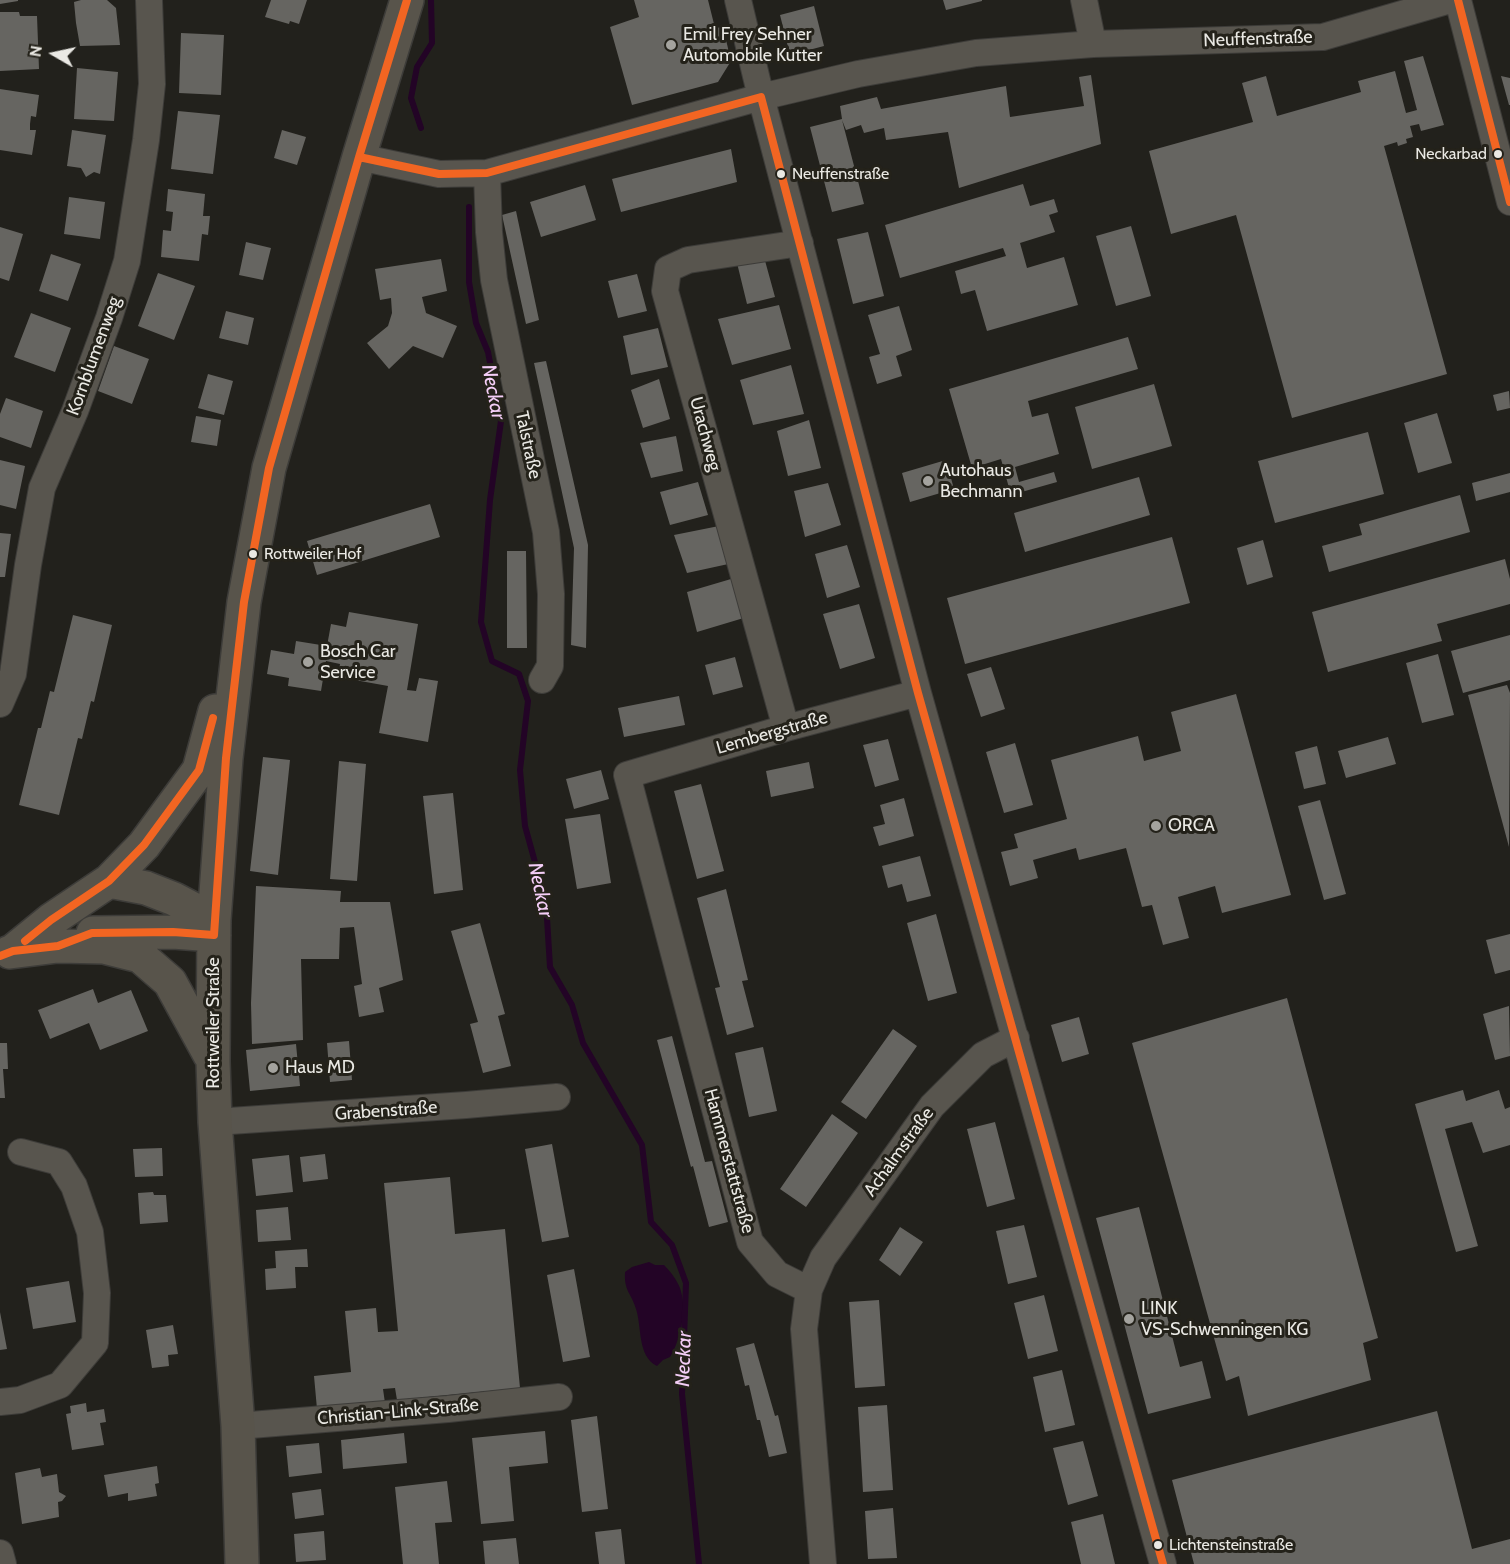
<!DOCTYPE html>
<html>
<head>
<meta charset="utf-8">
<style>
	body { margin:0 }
	#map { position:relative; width:1510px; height:1564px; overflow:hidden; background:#22211c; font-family:Cabin,sans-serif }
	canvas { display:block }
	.north { position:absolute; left:24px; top:24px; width:60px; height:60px; -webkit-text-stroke:4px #24221a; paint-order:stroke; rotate:279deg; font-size:16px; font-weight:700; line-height:24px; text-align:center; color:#eae9e4 }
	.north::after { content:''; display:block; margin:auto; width:21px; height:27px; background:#eae9e4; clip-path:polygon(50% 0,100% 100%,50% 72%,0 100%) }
</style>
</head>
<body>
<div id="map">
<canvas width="1510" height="1564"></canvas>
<div class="north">N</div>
</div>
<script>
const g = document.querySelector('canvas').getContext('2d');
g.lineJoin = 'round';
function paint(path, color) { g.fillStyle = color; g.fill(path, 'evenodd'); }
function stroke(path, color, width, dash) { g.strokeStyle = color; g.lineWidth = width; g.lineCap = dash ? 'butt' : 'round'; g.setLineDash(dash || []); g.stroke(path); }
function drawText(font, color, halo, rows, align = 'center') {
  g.font = font + ' Cabin,sans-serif'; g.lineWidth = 6; g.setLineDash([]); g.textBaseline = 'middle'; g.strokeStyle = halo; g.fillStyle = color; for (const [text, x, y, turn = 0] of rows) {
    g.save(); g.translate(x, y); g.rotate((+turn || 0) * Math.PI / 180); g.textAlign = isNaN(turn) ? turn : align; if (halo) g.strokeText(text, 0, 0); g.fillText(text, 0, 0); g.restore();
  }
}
const water = new Path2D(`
	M 649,1262 L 655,1265 L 664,1265 C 670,1271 677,1280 680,1288 C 687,1308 681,1340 670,1357 L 663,1360 L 657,1366 C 637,1356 642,1327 636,1309 C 631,1292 624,1292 625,1272 L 632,1267 Z`);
const stream = new Path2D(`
	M 421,128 L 411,98 L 417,67 L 432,43 L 431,0
	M 469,207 L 469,282 L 476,323 L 488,352 L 501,421 L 490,500 L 481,622 L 492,661 L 519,674 L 528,701 L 520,770 L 525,826 L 546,902 L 550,967 L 572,1005 L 583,1043 L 642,1145 L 651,1222 L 672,1245 L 686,1283 L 682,1394 L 699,1564`);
const building = new Path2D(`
	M 0,0 L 18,0 L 18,1 L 0,4 Z
	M 81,0 L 107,0 L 116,8 L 120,45 L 80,46 L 76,23 L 74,2 Z
	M 271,0 L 307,0 L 299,24 L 290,21 L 289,24 L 265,17 Z
	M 634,0 L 708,0 L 715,28 L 723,27 L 731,61 L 718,82 L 632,105 L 610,27 L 639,17 Z
	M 943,0 L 982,0 L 982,1 L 946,10 Z
	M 814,6 L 824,46 L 790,55 L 780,15 Z
	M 0,12 L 19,12 L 20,16 L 37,16 L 39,69 L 0,71 Z
	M 181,33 L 224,35 L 221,95 L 179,93 Z
	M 1423,56 L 1444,125 L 1421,131 L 1419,124 L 1410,126 L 1413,137 L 1406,139 L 1407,143 L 1398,146 L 1397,142 L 1384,146 L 1447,374 L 1292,418 L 1236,215 L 1171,234 L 1149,151 L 1253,122 L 1242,83 L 1266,76 L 1277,116 L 1361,92 L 1358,81 L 1395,71 L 1406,113 L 1417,110 L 1404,61 Z
	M 77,68 L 118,72 L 114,121 L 74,119 Z
	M 1091,75 L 1101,144 L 959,188 L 948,132 L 886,140 L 884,128 L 864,133 L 861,125 L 846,130 L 842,120 L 864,204 L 832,212 L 810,127 L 842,119 L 840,106 L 877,97 L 881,109 L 1006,86 L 1010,117 L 1084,106 L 1079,77 Z
	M 1501,76 L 1510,78 L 1510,105 L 1509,105 Z
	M 0,89 L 39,95 L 36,117 L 31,116 L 30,124 L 30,130 L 36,130 L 32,155 L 0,150 Z
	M 178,111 L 220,115 L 213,174 L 171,169 Z
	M 72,130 L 106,135 L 100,174 L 94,172 L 86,177 L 81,168 L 67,166 Z
	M 282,130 L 306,137 L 297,165 L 274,158 Z
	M 731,149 L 737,182 L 621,212 L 612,179 Z
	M 1023,184 L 1030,206 L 1054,199 L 1058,212 L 1049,215 L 1055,232 L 1020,243 L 1027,268 L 1064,257 L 1078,305 L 987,331 L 975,290 L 961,294 L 955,271 L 1006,256 L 1003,248 L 900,278 L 885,225 Z
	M 585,185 L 596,220 L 541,237 L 530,202 Z
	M 168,189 L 205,194 L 203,216 L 210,216 L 208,235 L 202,234 L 199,261 L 161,257 L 163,230 L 171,231 L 173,212 L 166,211 Z
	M 69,197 L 105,202 L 100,239 L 64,234 Z
	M 516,211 L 539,320 L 526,324 L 502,215 Z
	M 1131,226 L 1151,296 L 1116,306 L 1096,236 Z
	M 0,227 L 23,234 L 9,281 L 0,278 Z
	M 868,232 L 884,296 L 853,304 L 837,239 Z
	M 246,242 L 271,248 L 263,280 L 239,275 Z
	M 51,254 L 81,264 L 68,301 L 39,291 Z
	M 764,257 L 775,297 L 747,304 L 737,263 Z
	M 441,259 L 447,291 L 422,297 L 426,313 L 457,326 L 443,358 L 413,346 L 389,369 L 367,343 L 388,326 L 392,313 L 391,298 L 380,300 L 375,269 Z
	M 158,273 L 195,286 L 174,340 L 138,326 Z
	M 637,274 L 647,311 L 618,318 L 608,281 Z
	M 779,305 L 791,349 L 732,365 L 718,319 Z
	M 899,306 L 912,350 L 896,356 L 902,376 L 877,384 L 869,357 L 880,354 L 868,315 Z
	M 226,311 L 254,318 L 248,345 L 219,338 Z
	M 31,313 L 71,328 L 55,372 L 14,357 Z
	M 658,328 L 668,367 L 631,375 L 623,336 Z
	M 1128,337 L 1138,369 L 1028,401 L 1032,417 L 1048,413 L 1059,454 L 1015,467 L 1019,482 L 1054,472 L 1057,482 L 1011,495 L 1001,459 L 972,468 L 949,389 Z
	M 114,346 L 149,359 L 132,404 L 98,391 Z
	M 546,361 L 588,545 L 586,648 L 571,645 L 574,548 L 534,363 Z
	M 791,365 L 804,414 L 753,425 L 740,380 Z
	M 208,374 L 233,381 L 224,415 L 198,408 Z
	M 659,379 L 670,419 L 643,428 L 631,390 Z
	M 1154,384 L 1172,446 L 1092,469 L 1075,407 Z
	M 1509,391 L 1510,408 L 1497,411 L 1493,395 Z
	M 6,398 L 43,411 L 31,448 L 0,437 L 0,414 Z
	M 1437,413 L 1452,463 L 1418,473 L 1404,423 Z
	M 196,416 L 221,420 L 217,446 L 191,442 Z
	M 809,420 L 821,468 L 788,476 L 777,431 Z
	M 1368,432 L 1384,494 L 1275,523 L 1258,461 Z
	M 676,436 L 683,471 L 651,478 L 640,443 Z
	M 0,460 L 25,466 L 16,509 L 0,505 Z
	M 946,460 L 954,489 L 910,502 L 902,473 Z
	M 1510,473 L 1510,492 L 1476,501 L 1472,483 Z
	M 1139,477 L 1150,515 L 1025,552 L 1014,513 Z
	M 698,482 L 708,515 L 670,525 L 660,492 Z
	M 828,483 L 841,525 L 805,537 L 794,491 Z
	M 1460,495 L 1470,532 L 1329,572 L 1322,546 L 1362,535 L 1359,524 Z
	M 430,504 L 440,537 L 317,575 L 307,541 Z
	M 719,526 L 733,563 L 687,573 L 674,535 Z
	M 0,533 L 11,534 L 5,577 L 0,577 Z
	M 1172,537 L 1190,603 L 965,664 L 947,598 Z
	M 1263,540 L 1273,577 L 1247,585 L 1237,548 Z
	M 847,545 L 860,587 L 827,598 L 815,554 Z
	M 507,551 L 526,551 L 527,648 L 507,648 Z
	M 1505,559 L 1510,579 L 1510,604 L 1437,624 L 1442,641 L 1328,672 L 1312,612 Z
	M 731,579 L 747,617 L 697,632 L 687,592 Z
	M 859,604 L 875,658 L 840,669 L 823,614 Z
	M 349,612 L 418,624 L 407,690 L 416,691 L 419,678 L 438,681 L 428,742 L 379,733 L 388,686 L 338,677 L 340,664 L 326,661 L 321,691 L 288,686 L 289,678 L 267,674 L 271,650 L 294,654 L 296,641 L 327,646 L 331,624 L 346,627 Z
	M 73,615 L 112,625 L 94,702 L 91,701 L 82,739 L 78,738 L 59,815 L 19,805 L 38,728 L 41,728 L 50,691 L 54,692 Z
	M 1510,635 L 1510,680 L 1463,693 L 1451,651 Z
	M 1438,654 L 1454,715 L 1422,723 L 1406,663 Z
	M 735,657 L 743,687 L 713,695 L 705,665 Z
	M 991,667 L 1005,709 L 981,717 L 967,674 Z
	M 1507,685 L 1510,693 L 1509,847 L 1468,695 Z
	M 1236,694 L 1291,895 L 1222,913 L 1215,886 L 1178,897 L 1189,938 L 1163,945 L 1152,905 L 1142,907 L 1126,848 L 1079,860 L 1076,848 L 1033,860 L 1038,878 L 1010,886 L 1001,852 L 1018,848 L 1014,834 L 1067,819 L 1051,760 L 1138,736 L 1144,761 L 1181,751 L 1171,712 Z
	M 679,696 L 685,725 L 624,737 L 618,708 Z
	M 1388,737 L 1396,764 L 1346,778 L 1338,751 Z
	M 888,739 L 899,780 L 875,787 L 863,745 Z
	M 1015,743 L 1033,805 L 1004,813 L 986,752 Z
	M 1317,746 L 1326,784 L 1304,789 L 1295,752 Z
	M 263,757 L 290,760 L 278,875 L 250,871 Z
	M 339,761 L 366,764 L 357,881 L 330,879 Z
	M 809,762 L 814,788 L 771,797 L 766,771 Z
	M 601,770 L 609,799 L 574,809 L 566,779 Z
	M 701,784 L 724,871 L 697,879 L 674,791 Z
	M 453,793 L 463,890 L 434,894 L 423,796 Z
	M 904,798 L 914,836 L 879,846 L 873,827 L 885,824 L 880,805 Z
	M 1320,800 L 1346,894 L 1324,900 L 1298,806 Z
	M 600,814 L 611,883 L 577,889 L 565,819 Z
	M 920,856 L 931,896 L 907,902 L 902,884 L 888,888 L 882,866 Z
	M 256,886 L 341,891 L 340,902 L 390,902 L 403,980 L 379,988 L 384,1012 L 359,1017 L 354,986 L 362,984 L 354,927 L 340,928 L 339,959 L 301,959 L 303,1040 L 252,1044 L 251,1003 Z
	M 726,889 L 748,980 L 742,981 L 754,1027 L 727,1035 L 715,988 L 720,987 L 697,898 Z
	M 936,914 L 957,993 L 928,1001 L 907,923 Z
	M 480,923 L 505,1014 L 498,1016 L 511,1066 L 483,1073 L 470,1024 L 478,1022 L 451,931 Z
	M 1510,934 L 1510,970 L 1495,974 L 1486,940 Z
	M 93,989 L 98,1003 L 131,990 L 148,1031 L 100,1050 L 89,1023 L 50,1039 L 38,1010 Z
	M 1287,998 L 1378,1338 L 1363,1343 L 1371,1380 L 1248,1416 L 1239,1376 L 1226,1381 L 1132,1043 Z
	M 1509,1006 L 1510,1056 L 1495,1060 L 1483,1014 Z
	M 1079,1017 L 1089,1054 L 1062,1062 L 1051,1025 Z
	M 893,1029 L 917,1046 L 866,1119 L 841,1102 Z
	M 672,1036 L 705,1162 L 712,1161 L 728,1222 L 709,1227 L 693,1166 L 691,1167 L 657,1040 Z
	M 349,1041 L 352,1080 L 330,1082 L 327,1043 Z
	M 0,1043 L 7,1043 L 8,1069 L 3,1069 L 5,1098 L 0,1098 Z
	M 296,1044 L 300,1086 L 250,1091 L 246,1050 Z
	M 763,1047 L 777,1111 L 749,1117 L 735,1053 Z
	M 1463,1090 L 1466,1101 L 1499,1090 L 1505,1109 L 1510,1107 L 1510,1145 L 1483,1153 L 1472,1122 L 1445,1129 L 1478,1246 L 1456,1252 L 1415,1104 Z
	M 832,1114 L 858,1133 L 806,1207 L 780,1189 Z
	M 995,1122 L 1015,1199 L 987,1207 L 967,1129 Z
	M 552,1144 L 569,1237 L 542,1242 L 525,1149 Z
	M 162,1148 L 163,1176 L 135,1177 L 133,1149 Z
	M 325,1154 L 328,1179 L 303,1182 L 300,1157 Z
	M 289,1155 L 293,1192 L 256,1196 L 252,1159 Z
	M 450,1177 L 455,1234 L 505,1229 L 520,1388 L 397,1400 L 395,1388 L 383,1389 L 385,1403 L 317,1409 L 314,1376 L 351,1372 L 345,1311 L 376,1308 L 378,1332 L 398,1331 L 384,1183 Z
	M 153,1192 L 154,1195 L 166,1195 L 168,1222 L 140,1224 L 138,1193 Z
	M 288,1207 L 291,1240 L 258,1242 L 256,1210 Z
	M 1139,1207 L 1180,1367 L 1202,1361 L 1211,1398 L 1148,1414 L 1096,1218 Z
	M 1024,1225 L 1037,1277 L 1008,1284 L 996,1231 Z
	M 900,1227 L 923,1242 L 900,1276 L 879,1260 Z
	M 307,1249 L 308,1267 L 295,1267 L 296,1288 L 266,1290 L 265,1269 L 276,1268 L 275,1251 Z
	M 574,1269 L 590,1357 L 563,1362 L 547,1275 Z
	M 69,1281 L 76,1322 L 33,1329 L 26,1288 Z
	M 1044,1295 L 1058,1351 L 1028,1359 L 1014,1303 Z
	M 879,1300 L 885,1386 L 855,1388 L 849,1302 Z
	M 0,1312 L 7,1349 L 0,1350 Z
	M 173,1325 L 178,1354 L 168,1355 L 169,1366 L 152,1368 L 146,1330 Z
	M 754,1343 L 775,1416 L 778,1415 L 787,1453 L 769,1457 L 760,1420 L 757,1420 L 749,1385 L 745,1386 L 736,1348 Z
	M 1062,1370 L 1075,1425 L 1045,1432 L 1033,1377 Z
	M 86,1403 L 87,1412 L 104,1409 L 106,1422 L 100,1423 L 104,1445 L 72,1450 L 66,1414 L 71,1413 L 70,1406 Z
	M 887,1405 L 893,1490 L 863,1492 L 858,1407 Z
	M 1437,1411 L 1472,1549 L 1510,1539 L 1510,1564 L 1194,1564 L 1172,1480 Z
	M 597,1416 L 608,1509 L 582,1512 L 571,1420 Z
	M 545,1431 L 548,1463 L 509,1467 L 514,1521 L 481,1524 L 472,1438 Z
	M 404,1433 L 407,1463 L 343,1469 L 341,1440 Z
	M 1083,1441 L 1098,1496 L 1068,1505 L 1053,1448 Z
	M 319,1443 L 322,1473 L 289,1477 L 286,1446 Z
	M 157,1466 L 159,1483 L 155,1484 L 157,1496 L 128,1501 L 128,1493 L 108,1497 L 104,1475 Z
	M 40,1468 L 42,1477 L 57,1474 L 59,1492 L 66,1496 L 62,1501 L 58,1502 L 59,1517 L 22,1524 L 15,1473 Z
	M 447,1481 L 452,1522 L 435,1523 L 439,1564 L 403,1564 L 395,1487 Z
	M 321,1489 L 324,1515 L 295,1519 L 292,1493 Z
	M 893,1508 L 897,1558 L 868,1559 L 865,1511 Z
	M 1103,1514 L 1115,1564 L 1081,1564 L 1071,1522 Z
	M 621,1529 L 625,1564 L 599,1564 L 595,1532 Z
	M 324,1531 L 326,1560 L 296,1562 L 294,1534 Z
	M 516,1538 L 519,1564 L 485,1564 L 483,1541 Z`);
const street = new Path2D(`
	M 738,0 L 761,97 L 918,693 L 1163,1564
	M 1084,0 L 1093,44
	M 1458,0 L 1510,202
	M 359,157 L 439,174 L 487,173 L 761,97 L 858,74 L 976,53 L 1093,44 L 1323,37 L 1450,0
	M 487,173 L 489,232 L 494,280 L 546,532 L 551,594 L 550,666 L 542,680
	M 0,704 L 13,674 L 28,565 L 42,488 L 75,411 L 109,318 L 127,261 L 146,140 L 152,84 L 149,0
	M 786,728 L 665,291 L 668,269 L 688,260 L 800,243
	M 215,1122 L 466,1105 L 557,1097
	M 809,1290 L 777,1274 L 750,1242 L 627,775 L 786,728 L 918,693
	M 0,1402 L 20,1400 L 60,1385 L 95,1343 L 97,1293 L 90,1232 L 74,1186 L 59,1162 L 21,1152
	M 238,1426 L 448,1409 L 559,1397
	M 0,1553 L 3,1564
	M 823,1564 L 804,1329 L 809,1290 L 823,1258 L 932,1106 L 983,1055 L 1016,1038`);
const secondary = new Path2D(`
	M 109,881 L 146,888 L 174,899 L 214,920
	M 93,933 L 173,932 L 214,935
	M 13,951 L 51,920 L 109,881 L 144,845 L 199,770 L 215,711
	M 10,952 L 58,946 L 104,947 L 140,956 L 170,982 L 210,1055
	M 242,1564 L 238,1426 L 215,1122 L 213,1061 L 214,920 L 226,758 L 244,602 L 269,468 L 359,157 L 407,0`);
const bus1 = new Path2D(`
	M 1458,0 L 1510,202
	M 359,157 L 439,174 L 487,173 L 761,97 L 918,693 L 1163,1564
	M 25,941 L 51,920 L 109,881 L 144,845 L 199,770 L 213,718
	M 0,956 L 13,951 L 58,946 L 92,933 L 173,932 L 214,935 L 226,758 L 244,602 L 269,468 L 359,157 L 407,0`);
const markers = [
	[671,45,6,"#a4a39e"],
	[1498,154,5,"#eae9e4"],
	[781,174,5,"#eae9e4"],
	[928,481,6,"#a4a39e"],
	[253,554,5,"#eae9e4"],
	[308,662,6,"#a4a39e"],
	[1156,826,6,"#a4a39e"],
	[273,1068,6,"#a4a39e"],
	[1129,1319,6,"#a4a39e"],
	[1158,1545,5,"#eae9e4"]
];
const busNames = [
	["Neckarbad",1487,154,"right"],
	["Neuffenstraße",792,174],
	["Rottweiler Hof",264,554],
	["Lichtensteinstraße",1169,1545]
];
const poiNames = [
	["Emil Frey Sehner",683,35],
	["Automobile Kutter",683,56],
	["Autohaus",940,471],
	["Bechmann",940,492],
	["Bosch Car",320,652],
	["Service",320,673],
	["ORCA",1168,826],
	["Haus MD",285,1068],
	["LINK",1141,1309],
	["VS-Schwenningen KG",1141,1330]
];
const streetNames = [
	["Neuffenstraße",1258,39,-2],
	["Kornblumenweg",94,356,-70],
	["Urachweg",705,434,75],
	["Talstraße",528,445,78],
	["Lembergstraße",772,733,-16],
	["Rottweiler Straße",214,1023,-90],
	["Grabenstraße",386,1111,-4],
	["Achalmstraße",899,1152,-54],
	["Hammerstattstraße",729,1161,75],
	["Christian-Link-Straße",398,1412,-5]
];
const waterNames = [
	["Neckar",493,392,79],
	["Neckar",540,890,78],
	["Neckar",684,1359,-88]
];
paint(water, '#230426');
stroke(stream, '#230426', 6);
paint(building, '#666561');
stroke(street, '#3d3c39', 28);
stroke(secondary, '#3d3c39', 36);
stroke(street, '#58554e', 26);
stroke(secondary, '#58544b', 33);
stroke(bus1, '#f26522', 8);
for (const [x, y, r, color] of markers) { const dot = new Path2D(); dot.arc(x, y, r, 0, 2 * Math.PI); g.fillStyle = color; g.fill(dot); stroke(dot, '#24221a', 2); }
drawText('16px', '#eae9e4', '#24221a', busNames, 'left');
drawText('18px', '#eae9e4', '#24221a', poiNames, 'left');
drawText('18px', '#eae9e4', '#24221a', streetNames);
drawText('italic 20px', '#f4cef7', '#24221a', waterNames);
</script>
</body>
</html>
